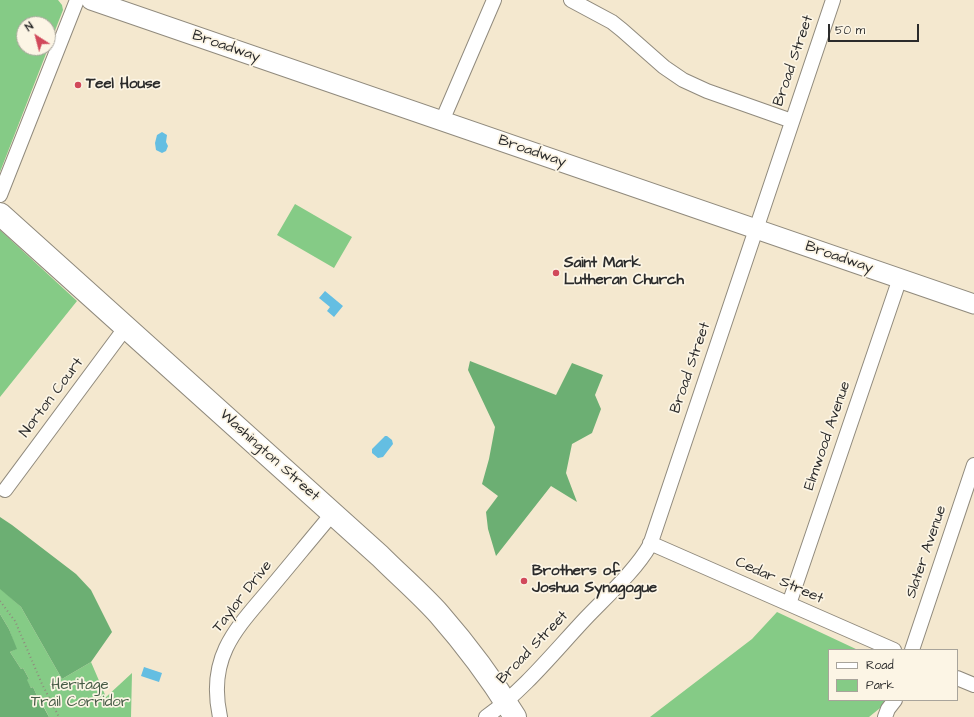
<!DOCTYPE html>
<html>
<head>
<meta charset="utf-8">
<style>
	body { margin:0 }
	#map { position:relative; width:974px; height:717px; overflow:hidden; background:#f4e8cf; font-family:"Architects Daughter",sans-serif }
	canvas { display:block }
	.legend { position:absolute; left:828px; top:649px; width:130px; height:52px; box-sizing:border-box; background:#fcf5e5; border:1px solid #a8a49b; margin:0; padding:5px 7px; list-style:none; font-size:12px; color:#2b2b2b }
	.legend li { display:flex; align-items:center; gap:8px; height:20px }
	.legend b { width:20px; border:1px solid #a8a49b }
	.north { position:absolute; left:16px; top:16px; width:40px; height:40px; box-sizing:border-box; background:#fcf5e5; border:1px solid #a8a49b; border-radius:50%; rotate:324deg; font-size:11px; font-weight:700; line-height:16px; text-align:center; color:#2b2b2b }
	.north::after { content:''; display:block; margin:auto; width:14px; height:18px; background:#d1495b; clip-path:polygon(50% 0,100% 100%,50% 72%,0 100%) }
	.scale { position:absolute; left:828px; top:24px; width:91px; height:18px; box-sizing:border-box; border:2px solid #2b2b2b; border-top:0; padding-left:5px; font-size:12px; line-height:14px; white-space:nowrap; color:#2b2b2b; -webkit-text-stroke:3px #fcf5e5; paint-order:stroke }
</style>
</head>
<body>
<div id="map">
<canvas width="974" height="717"></canvas>
<ul class="legend">
<li><b style="height:5px;background:#fff"></b>Road</li>
<li><b style="height:11px;background:#85cb86"></b>Park</li>
</ul>
<div class="north">N</div>
<div class="scale">50 m</div>
</div>
<script>
const g = document.querySelector('canvas').getContext('2d');
g.lineJoin = 'round';
function paint(path, color) { g.fillStyle = color; g.fill(path, 'evenodd'); }
function stroke(path, color, width, dash) { g.strokeStyle = color; g.lineWidth = width; g.lineCap = dash ? 'butt' : 'round'; g.setLineDash(dash || []); g.stroke(path); }
function drawText(font, color, halo, rows, align = 'center') {
  g.font = font + ' "Architects Daughter",sans-serif'; g.lineWidth = 3.5; g.setLineDash([]); g.textBaseline = 'middle'; g.strokeStyle = halo; g.fillStyle = color; for (const [text, x, y, turn = 0] of rows) {
    g.save(); g.translate(x, y); g.rotate((+turn || 0) * Math.PI / 180); g.textAlign = isNaN(turn) ? turn : align; if (halo) g.strokeText(text, 0, 0); g.fillText(text, 0, 0); g.restore();
  }
}
const green = new Path2D(`
	M 0,0 L 58,0 L 62,5 L 63,10 L 0,172 ZM 24,24 L 48,24 L 48,48 L 24,48 Z
	M 295,204 L 352,237 L 334,268 L 277,235 Z
	M 0,230 L 77,301 L 0,397 Z
	M 0,588 L 21,607 L 62,679 L 91,662 L 106,697 L 132,673 L 131,717 L 49,717 L 44,707 L 41,707 L 36,699 L 38,698 L 33,687 L 31,688 L 26,680 L 29,679 L 23,668 L 21,669 L 10,652 L 16,649 L 9,629 L 0,614 Z
	M 777,612 L 858,650 L 829,650 L 829,700 L 890,700 L 869,717 L 650,717 L 752,639 Z`);
const forest = new Path2D(`
	M 470,361 L 556,395 L 572,363 L 603,375 L 595,395 L 601,409 L 592,433 L 572,444 L 566,473 L 577,502 L 551,486 L 496,556 L 488,529 L 486,512 L 498,496 L 482,484 L 489,459 L 495,427 L 468,370 Z
	M 0,517 L 12,525 L 76,574 L 91,590 L 112,632 L 91,662 L 62,679 L 21,607 L 0,589 Z
	M 0,614 L 9,629 L 17,649 L 10,652 L 21,669 L 23,668 L 29,679 L 27,680 L 31,688 L 33,687 L 38,698 L 36,699 L 41,707 L 43,706 L 49,717 L 0,717 Z`);
const water = new Path2D(`
	M 162,132 L 167,135 L 166,142 L 168,146 L 166,151 L 162,153 L 156,150 L 155,143 L 157,135 Z
	M 325,291 L 343,306 L 334,317 L 327,311 L 330,307 L 319,298 Z
	M 385,436 L 387,436 L 392,440 L 393,444 L 383,457 L 378,458 L 372,453 L 372,449 Z
	M 144,667 L 162,673 L 159,682 L 141,676 Z`);
const path = new Path2D(`
	M 0,601 L 15,621 L 42,684 L 59,717`);
const minor = new Path2D(`
	M 571,0 L 612,22 L 622,30 L 664,67 L 683,80 L 707,91 L 792,121
	M 442,121 L 494,0
	M 0,195 L 77,0
	M 5,490 L 126,327
	M 650,543 L 894,650
	M 789,604 L 900,278
	M 912,650 L 974,465
	M 957,678 L 974,685
	M 220,717 C 215,694 216,669 226,648 C 236,627 253,609 268,591 C 290,565 311,539 333,513
	M 486,717 C 524,690 554,652 586,618 C 606,597 636,570 650,545 L 833,0
	M 885,717 L 888,709 L 895,700`);
const secondary = new Path2D(`
	M 91,0 L 974,304`);
const trunk = new Path2D(`
	M 0,214 L 380,556 C 400,576 421,594 439,614 C 467,646 493,681 515,717`);
const markers = [
	[78,85,4,"#d1495b"],
	[556,273,4,"#d1495b"],
	[524,581,4,"#d1495b"]
];
const streetNames = [
	["Broadway",226,47,19],
	["Broad Street",794,61,-71],
	["Broadway",532,152,19],
	["Broadway",839,258,19],
	["Broad Street",691,368,-71],
	["Norton Court",52,398,-53],
	["Elmwood Avenue",828,436,-71],
	["Washington Street",269,456,42],
	["Slater Avenue",927,552,-71],
	["Cedar Street",779,581,24],
	["Taylor Drive",243,597,-52],
	["Broad Street",533,648,-46]
];
const poiNames = [
	["Teel House",86,85],
	["Saint Mark",564,264],
	["Lutheran Church",564,281],
	["Brothers of",532,572],
	["Joshua Synagogue",532,589]
];
const parkNames = [
	["Heritage",80,686],
	["Trail Corridor",80,703]
];
paint(green, '#85cb86');
paint(forest, '#6caf73');
paint(water, '#64bee2');
stroke(minor, '#908a7d', 16);
stroke(secondary, '#908a7d', 21);
stroke(trunk, '#908a7d', 24);
stroke(path, '#908a7d', 2, [1, 3]);
stroke(minor, '#fff', 14);
stroke(secondary, '#fff', 19);
stroke(trunk, '#fff', 22);
for (const [x, y, r, color] of markers) { const dot = new Path2D(); dot.arc(x, y, r, 0, 2 * Math.PI); g.fillStyle = color; g.fill(dot); stroke(dot, '#fcf5e5', 1.5); }
drawText('15px', '#2b2b2b', '#fcf5e5', streetNames);
drawText('bold 15px', '#2b2b2b', '#fcf5e5', poiNames, 'left');
drawText('15px', '#465b46', '#fcf5e5', parkNames);
</script>
</body>
</html>
